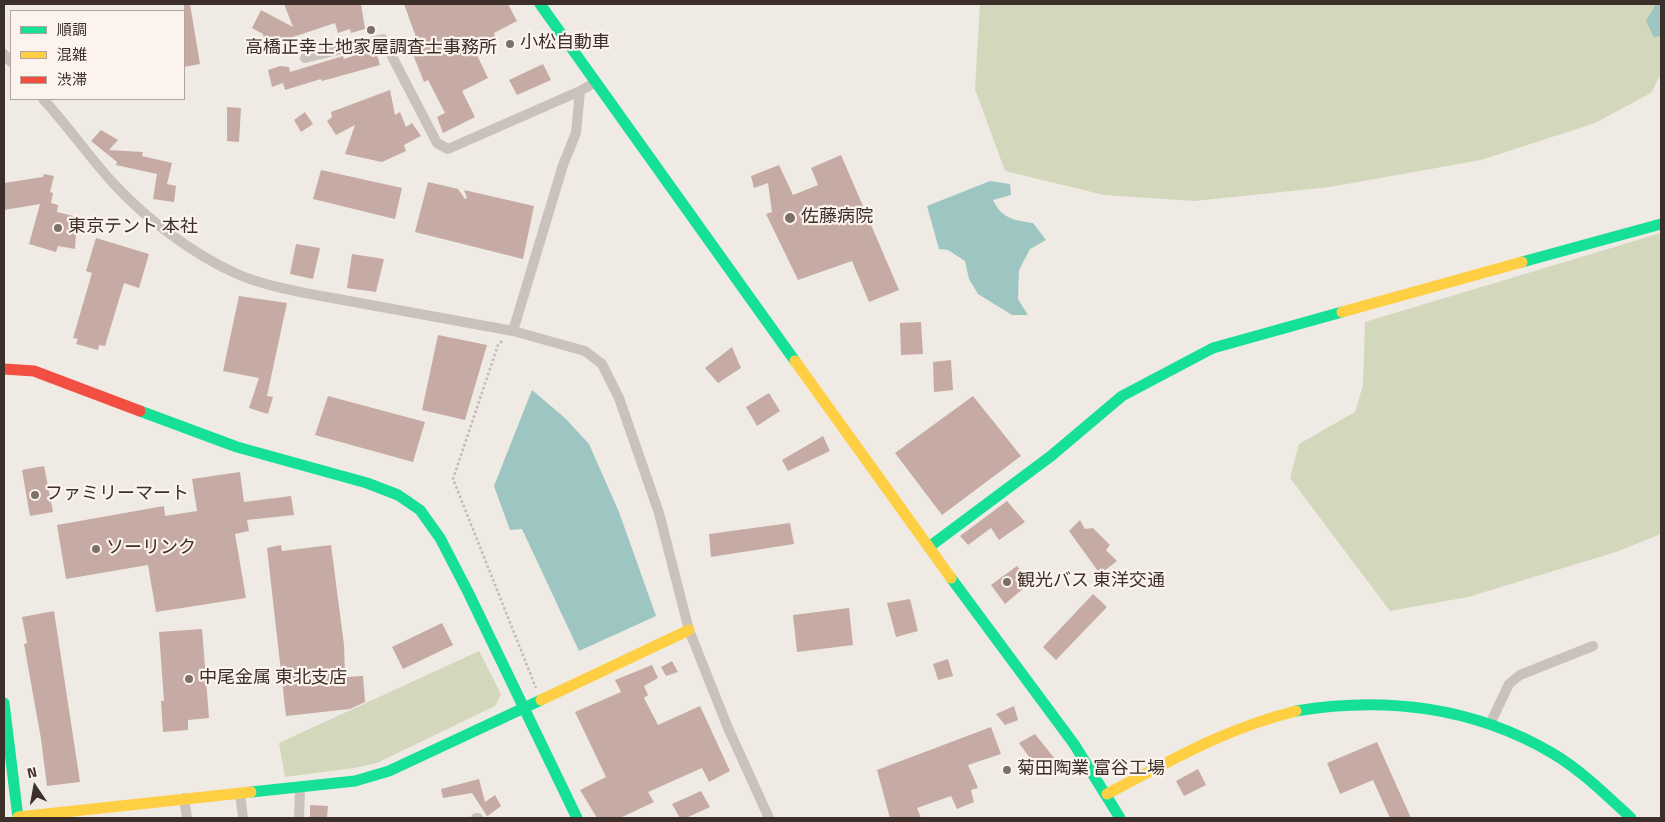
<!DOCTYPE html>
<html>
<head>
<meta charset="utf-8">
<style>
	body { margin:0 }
	#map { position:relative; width:1665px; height:822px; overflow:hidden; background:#f0eae4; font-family:"Titillium Web","Noto Sans JP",sans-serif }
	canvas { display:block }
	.frame { position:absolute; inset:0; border:5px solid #3c2e29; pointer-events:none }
	.legend { position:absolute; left:10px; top:10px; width:175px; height:90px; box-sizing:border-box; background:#fcf3ec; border:1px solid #afa49e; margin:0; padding:6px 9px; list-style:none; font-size:15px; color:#3c2e29 }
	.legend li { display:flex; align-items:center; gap:10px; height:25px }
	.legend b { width:25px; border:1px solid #afa49e }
	.north { position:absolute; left:10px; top:762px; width:50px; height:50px; -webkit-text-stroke:4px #fcf3ec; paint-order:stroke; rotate:348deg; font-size:14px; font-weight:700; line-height:20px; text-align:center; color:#3c2e29 }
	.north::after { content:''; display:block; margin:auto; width:18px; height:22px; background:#3c2e29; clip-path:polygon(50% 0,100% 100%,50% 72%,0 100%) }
</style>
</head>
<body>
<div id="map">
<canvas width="1665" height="822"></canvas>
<div class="frame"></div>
<ul class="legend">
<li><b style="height:6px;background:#16e098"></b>順調</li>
<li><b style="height:6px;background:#ffcf43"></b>混雑</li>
<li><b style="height:6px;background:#f24e42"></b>渋滞</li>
</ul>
<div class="north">N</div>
</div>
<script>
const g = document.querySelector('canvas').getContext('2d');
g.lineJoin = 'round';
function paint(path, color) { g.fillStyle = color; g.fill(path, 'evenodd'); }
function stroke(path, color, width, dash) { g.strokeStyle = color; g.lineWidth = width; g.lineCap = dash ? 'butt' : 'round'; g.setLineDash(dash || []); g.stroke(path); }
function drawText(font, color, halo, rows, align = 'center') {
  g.font = font + ' "Titillium Web","Noto Sans JP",sans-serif'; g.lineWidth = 4.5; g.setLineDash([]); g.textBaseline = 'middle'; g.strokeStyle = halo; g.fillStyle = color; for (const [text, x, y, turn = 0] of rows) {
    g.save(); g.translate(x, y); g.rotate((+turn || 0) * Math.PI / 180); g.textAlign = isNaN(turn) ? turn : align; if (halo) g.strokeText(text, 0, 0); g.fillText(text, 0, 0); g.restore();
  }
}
const green = new Path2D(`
	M 980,4 L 1661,4 L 1661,74 L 1651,93 L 1595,123 L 1481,160 L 1330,187 L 1194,201 L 1104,195 L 1005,171 L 975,89 Z
	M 1661,233 L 1661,534 L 1616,552 L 1468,597 L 1390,611 L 1290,478 L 1299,444 L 1355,412 L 1363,385 L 1365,322 Z
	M 479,651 L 501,694 L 495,706 L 377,763 L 354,768 L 285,777 L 279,743 Z`);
const water = new Path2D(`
	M 1656,4 L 1661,4 L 1661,36 L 1654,37 L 1646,21 Z
	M 990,181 L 1010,184 L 1011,195 L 993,200 C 1002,219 1014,220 1033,223 L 1046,240 L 1030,249 L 1019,270 L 1018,299 L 1028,315 L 1012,315 L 978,294 L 969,279 L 965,261 L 948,250 L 939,249 L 927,206 Z
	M 532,390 L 565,418 L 589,444 L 619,512 L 656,616 L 579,651 L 522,529 L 510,530 L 494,486 Z`);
const building = new Path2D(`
	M 190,4 L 200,64 L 184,67 L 184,5 Z
	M 284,4 L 361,4 L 365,29 L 351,33 L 350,29 L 338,33 L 335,23 L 290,38 L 291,40 L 266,46 L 263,34 L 252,28 L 261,10 L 293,27 Z
	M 404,4 L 508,4 L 517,21 L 494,33 L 496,39 L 474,49 L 488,78 L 462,91 L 475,117 L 443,133 L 437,117 L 445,113 L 428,80 L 424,82 L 412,52 L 420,48 Z
	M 375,48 L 380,65 L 322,81 L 321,79 L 285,90 L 283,83 L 272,87 L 268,70 L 280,66 L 289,67 L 290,72 L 343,56 L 344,59 Z
	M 543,64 L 551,80 L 517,95 L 509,80 Z
	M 390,90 L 395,115 L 400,112 L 406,127 L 412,123 L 421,136 L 404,145 L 406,151 L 382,162 L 345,154 L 355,125 L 336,135 L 327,121 L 332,117 L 331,112 Z
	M 227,107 L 241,108 L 239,142 L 227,141 Z
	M 305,112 L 313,124 L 301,132 L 294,120 Z
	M 101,130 L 118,140 L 109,150 L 143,152 L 142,156 L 172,163 L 167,184 L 176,186 L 174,202 L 153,199 L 157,174 L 116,165 L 117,162 L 91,141 Z
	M 841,155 L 899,290 L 869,302 L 852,261 L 798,280 L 766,214 L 772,212 L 768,183 L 754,188 L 751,176 L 779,165 L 793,195 L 818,185 L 811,168 Z
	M 321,170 L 402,188 L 395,219 L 313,199 Z
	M 44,174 L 54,176 L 50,192 L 53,193 L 51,203 L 58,205 L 57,212 L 77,217 L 75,249 L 58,246 L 56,252 L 29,244 L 40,204 L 4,210 L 4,183 L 43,177 Z
	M 428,182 L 458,189 L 465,199 L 467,198 L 464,190 L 534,206 L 523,259 L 415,232 Z
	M 96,238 L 149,254 L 139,288 L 124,283 L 105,346 L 99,345 L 98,350 L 76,344 L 78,339 L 73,338 L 92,273 L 86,271 Z
	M 296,244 L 320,248 L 313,279 L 290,274 Z
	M 352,254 L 384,259 L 376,292 L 347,288 Z
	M 239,296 L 287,303 L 267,396 L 273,397 L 268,414 L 249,408 L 259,378 L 223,371 Z
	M 921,322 L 923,354 L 901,355 L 900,323 Z
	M 438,335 L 487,345 L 465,420 L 422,410 Z
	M 732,347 L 741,368 L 718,383 L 705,368 Z
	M 951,360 L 953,390 L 934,392 L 933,362 Z
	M 769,393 L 780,411 L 757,426 L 746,407 Z
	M 328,396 L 425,422 L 413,462 L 315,435 Z
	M 973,396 L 1021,456 L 942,515 L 895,453 Z
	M 823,436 L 830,451 L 788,471 L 782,460 Z
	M 44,466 L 53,512 L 30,516 L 22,470 Z
	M 240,472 L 244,502 L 291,496 L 294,515 L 247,520 L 249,531 L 235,534 L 246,598 L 156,612 L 148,565 L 66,579 L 57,525 L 164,506 L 165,516 L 197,511 L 192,479 Z
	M 1007,501 L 1025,522 L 999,540 L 991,528 L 968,545 L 960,536 Z
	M 1080,520 L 1085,529 L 1093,528 L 1110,545 L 1106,550 L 1117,561 L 1100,574 L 1069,531 Z
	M 790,523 L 794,544 L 711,557 L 709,534 Z
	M 281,545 L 282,551 L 331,545 L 344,645 L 345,677 L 363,676 L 365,702 L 350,709 L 286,716 L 267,548 Z
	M 1017,566 L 1031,582 L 1005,604 L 991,585 Z
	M 1093,594 L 1107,607 L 1056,660 L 1043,647 Z
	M 910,599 L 918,631 L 896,637 L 887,603 Z
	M 849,608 L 853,645 L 797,652 L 793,615 Z
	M 54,611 L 80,782 L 47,786 L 41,739 L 24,644 L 27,643 L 22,617 Z
	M 442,623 L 453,645 L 403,669 L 392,647 Z
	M 202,629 L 209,718 L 188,720 L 188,730 L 163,732 L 161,701 L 164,701 L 159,632 Z
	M 948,659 L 953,676 L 938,680 L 933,664 Z
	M 672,661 L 678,672 L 666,676 L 661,667 Z
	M 652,665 L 658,678 L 644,686 L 648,695 L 644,698 L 658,725 L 700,706 L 730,771 L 709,782 L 702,768 L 648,792 L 654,802 L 620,818 L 597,818 L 580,790 L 606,777 L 575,712 L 621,692 L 615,680 Z
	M 1014,706 L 1018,720 L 1005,725 L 996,714 Z
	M 991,727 L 1001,754 L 968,765 L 978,788 L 971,790 L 974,802 L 957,809 L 951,796 L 917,808 L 921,818 L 890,818 L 877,770 Z
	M 1035,734 L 1055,759 L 1038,769 L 1019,743 Z
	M 1377,742 L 1411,818 L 1390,818 L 1373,780 L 1340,794 L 1327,763 Z
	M 1198,769 L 1206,785 L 1184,796 L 1176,781 Z
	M 479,779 L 485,802 L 495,795 L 501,806 L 489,815 L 487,816 L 472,793 L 443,798 L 441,789 Z
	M 701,791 L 710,807 L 686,818 L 680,818 L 672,804 Z
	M 310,805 L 328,806 L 327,818 L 310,818 Z`);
const path = new Path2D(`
	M 502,341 L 498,345 L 453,479 L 536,688`);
const street = new Path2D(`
	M 4,54 L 11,62
	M 305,58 L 383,39 L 437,143 L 448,149 L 580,91
	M 43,99 C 68,126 89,157 114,184 C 145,218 193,254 235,273 C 257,283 281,288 305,293 L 513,331 L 585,351 L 602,364 L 619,398 L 659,513 L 689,630 L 728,728 L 769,818
	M 513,331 L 563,165 L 576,133 L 580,91 L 596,82
	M 1490,724 L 1509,684 L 1520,675 L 1593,646
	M 240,793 L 243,818
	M 184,798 L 187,818
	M 299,818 L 300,788
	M 476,818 L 478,818`);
const fast = new Path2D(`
	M 540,4 L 795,361
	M 1522,262 L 1661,224
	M 140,411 L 237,447 L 367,483 L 398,495 L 420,510 L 440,538 L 468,592 L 577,818
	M 929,547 L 1051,456 L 1122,396 L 1213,348 L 1342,312
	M 951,578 L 1074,744 L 1120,818
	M 4,703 L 18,818
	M 1296,711 C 1385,696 1474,707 1552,753 C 1581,770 1606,795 1631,818
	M 251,792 L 355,781 L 389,771 L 541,700`);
const slow = new Path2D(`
	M 1342,312 L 1522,262
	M 795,361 L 951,578
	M 541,700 L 689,630
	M 1107,794 C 1172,760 1224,729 1296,711
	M 18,817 L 251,792`);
const jam = new Path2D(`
	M 4,369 L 34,371 L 140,411`);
const markers = [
	[371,30,5,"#7b706a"],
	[510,44,5,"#7b706a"],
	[790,218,6,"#7b706a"],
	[58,228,5,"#7b706a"],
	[35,495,5,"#7b706a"],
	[96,549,5,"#7b706a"],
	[1007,582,5,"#7b706a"],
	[189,679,5,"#7b706a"],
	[1007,770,5,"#7b706a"]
];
const poiNames = [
	["小松自動車",520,44],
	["高橋正幸土地家屋調査士事務所",371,49,"center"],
	["佐藤病院",801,218],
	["東京テント 本社",68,228],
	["ファミリーマート",45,495],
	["ソーリンク",106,549],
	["観光バス 東洋交通",1017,582],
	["中尾金属 東北支店",199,679],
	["菊田陶業 富谷工場",1017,770]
];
paint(green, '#d3d7bc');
paint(water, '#9dc6c2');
paint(building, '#c6aba4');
stroke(path, '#c2bab5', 2.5, [2.5, 2.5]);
stroke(street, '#cac1bc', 10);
stroke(fast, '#16e098', 11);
stroke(slow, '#ffcf43', 11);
stroke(jam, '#f24e42', 11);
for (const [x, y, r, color] of markers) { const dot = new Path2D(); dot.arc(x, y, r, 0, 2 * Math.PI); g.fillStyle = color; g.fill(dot); stroke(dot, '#fcf3ec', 2); }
drawText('18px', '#3c2e29', '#fcf3ec', poiNames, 'left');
</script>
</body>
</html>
